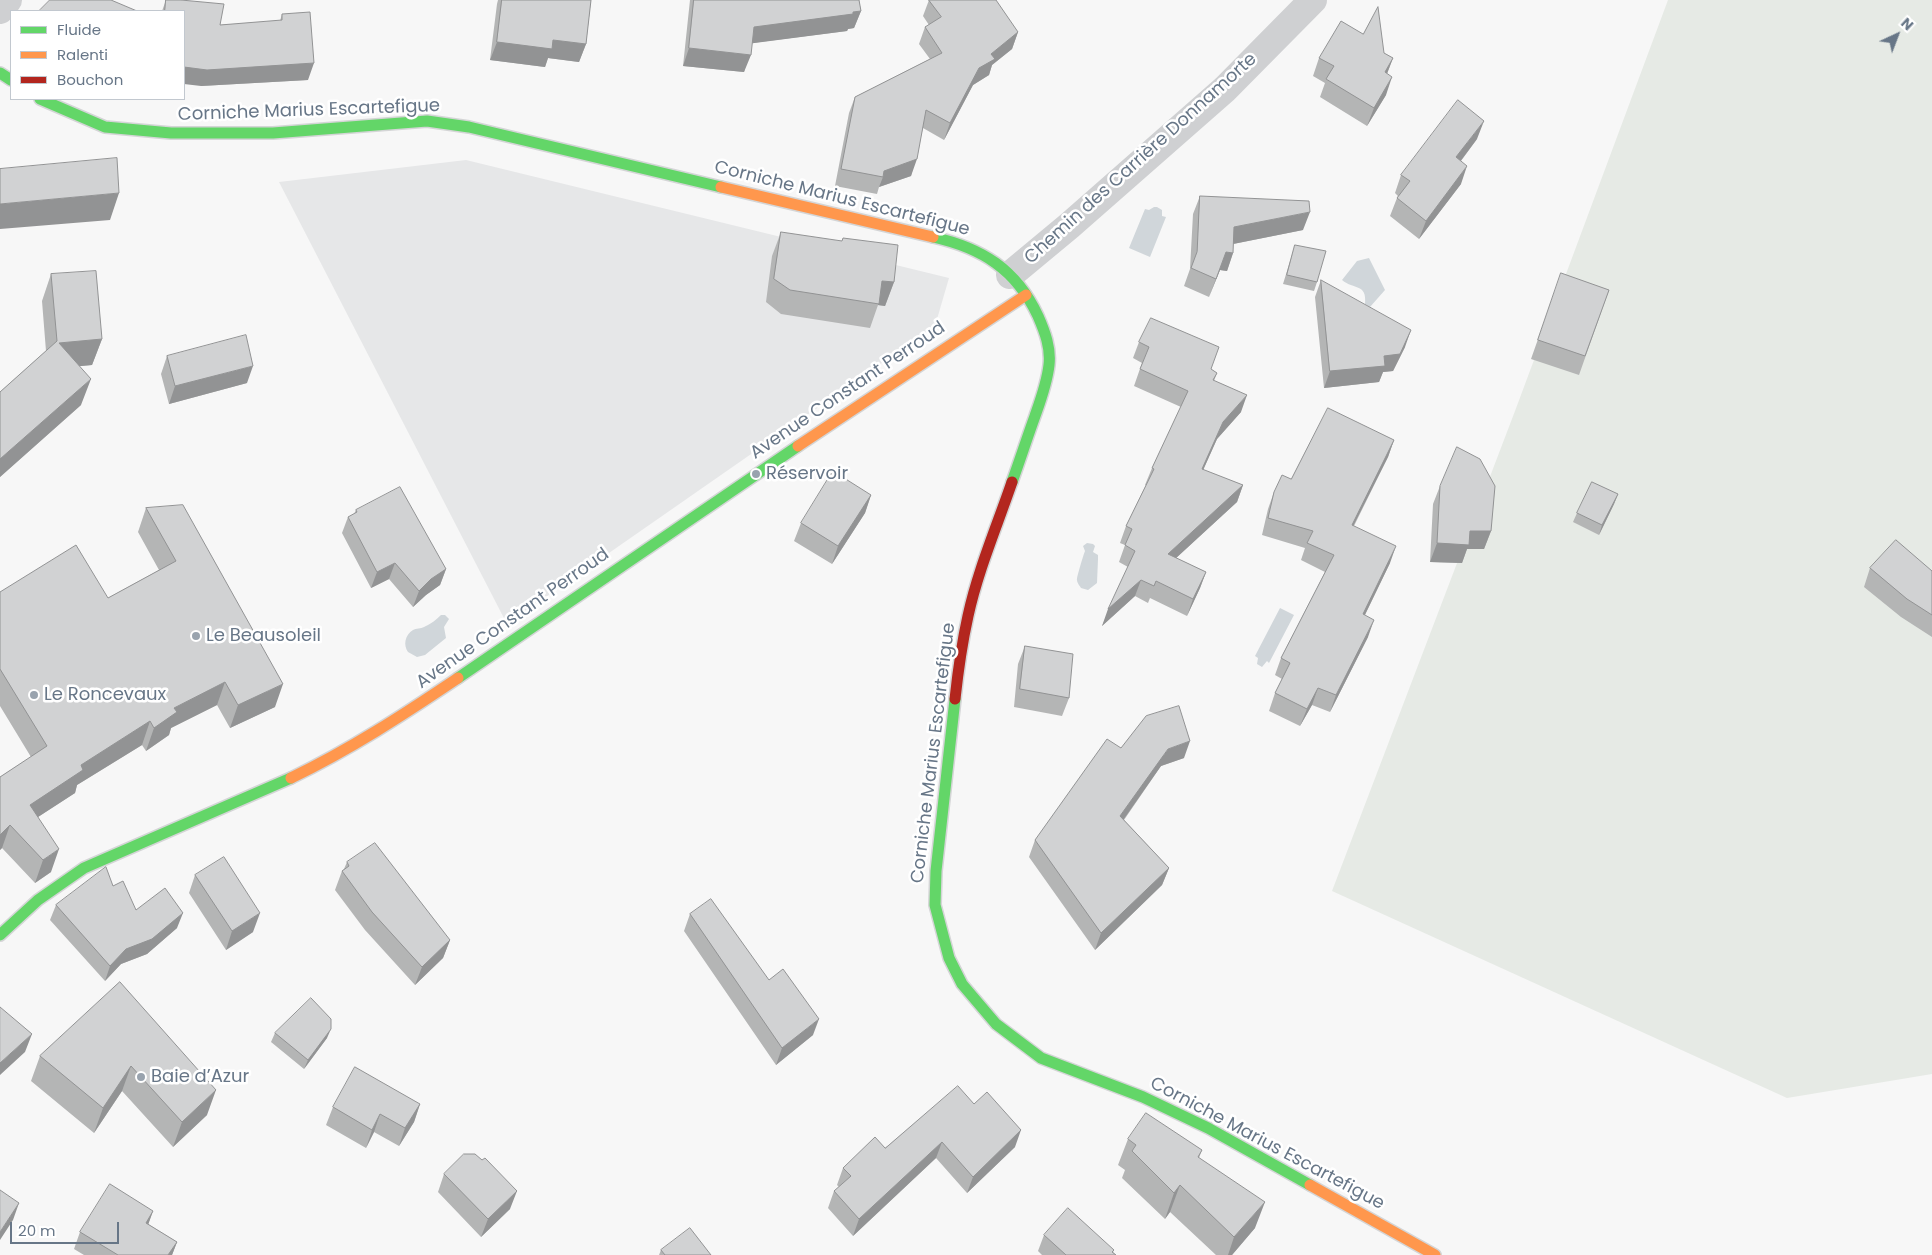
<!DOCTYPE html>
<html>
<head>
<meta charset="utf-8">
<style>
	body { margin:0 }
	#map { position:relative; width:1932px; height:1255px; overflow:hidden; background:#f7f7f7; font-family:Poppins,sans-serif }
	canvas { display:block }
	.legend { position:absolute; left:10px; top:10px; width:175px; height:90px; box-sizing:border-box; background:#fff; border:1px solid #c2c8cf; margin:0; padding:6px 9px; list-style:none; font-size:15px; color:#677687 }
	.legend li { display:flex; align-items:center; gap:10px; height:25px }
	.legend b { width:25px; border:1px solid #c2c8cf }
	.north { position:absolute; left:1872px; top:10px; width:50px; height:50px; -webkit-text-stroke:4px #fff; paint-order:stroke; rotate:43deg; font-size:14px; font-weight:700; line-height:20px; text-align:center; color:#677687 }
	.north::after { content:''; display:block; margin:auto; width:18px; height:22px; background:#677687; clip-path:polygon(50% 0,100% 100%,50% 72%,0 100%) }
	.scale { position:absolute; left:10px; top:1222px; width:109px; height:22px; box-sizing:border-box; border:2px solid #677687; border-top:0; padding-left:6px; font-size:15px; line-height:18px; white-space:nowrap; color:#677687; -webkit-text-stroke:4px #fff; paint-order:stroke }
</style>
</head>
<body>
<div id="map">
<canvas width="1932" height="1255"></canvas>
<ul class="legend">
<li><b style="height:6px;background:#63d668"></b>Fluide</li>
<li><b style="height:6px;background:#ff974d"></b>Ralenti</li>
<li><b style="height:6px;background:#b3261e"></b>Bouchon</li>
</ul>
<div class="north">N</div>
<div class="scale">20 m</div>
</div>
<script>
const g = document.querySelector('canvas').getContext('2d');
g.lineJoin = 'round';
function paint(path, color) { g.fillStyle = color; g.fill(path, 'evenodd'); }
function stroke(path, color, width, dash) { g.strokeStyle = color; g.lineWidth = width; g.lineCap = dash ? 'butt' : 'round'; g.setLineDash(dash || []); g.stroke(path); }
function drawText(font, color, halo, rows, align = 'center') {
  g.font = font + ' Poppins,sans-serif'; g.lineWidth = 5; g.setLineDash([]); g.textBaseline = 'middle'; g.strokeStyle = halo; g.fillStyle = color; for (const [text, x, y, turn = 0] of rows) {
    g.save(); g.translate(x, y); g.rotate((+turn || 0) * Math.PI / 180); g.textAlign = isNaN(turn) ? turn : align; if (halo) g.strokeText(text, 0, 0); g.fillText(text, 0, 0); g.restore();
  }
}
const built = new Path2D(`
	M 466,160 L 949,278 L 935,326 L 507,624 L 279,182 Z`);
const green = new Path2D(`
	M 1668,0 L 1932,0 L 1932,1074 L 1787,1098 L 1332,891 L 1515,411 Z`);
const water = new Path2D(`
	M 1154,207 L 1157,207 L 1162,210 L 1162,216 L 1166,217 L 1150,257 L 1129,248 L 1145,209 L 1149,210 Z
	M 1369,258 L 1385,290 L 1370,307 L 1365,304 C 1367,283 1354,290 1342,280 L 1357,261 Z
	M 1087,543 L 1093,544 L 1095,546 L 1093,552 L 1098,555 L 1098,559 L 1097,583 L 1088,590 L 1081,588 C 1080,586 1077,583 1077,580 C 1076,579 1084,553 1085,551 L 1083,546 Z
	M 1280,608 L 1294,615 L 1269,663 L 1267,661 L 1262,667 L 1257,664 L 1258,658 L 1255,656 Z
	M 441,615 L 445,615 L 449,619 L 444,627 L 446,638 L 425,655 L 417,657 L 408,652 C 403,645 405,635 413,630 C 416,628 421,629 424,627 C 431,624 436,620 441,615 Z`);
const street = new Path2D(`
	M 0,10 L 8,0
	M 1010,275 L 1069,226 L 1225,89 L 1313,0`);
const fast = new Path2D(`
	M 0,73 L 11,80
	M 40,99 L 105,127 L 171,133 L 273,133 L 427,121 L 469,127 L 721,187
	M 933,237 C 982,248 1016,269 1038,316 C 1045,332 1051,348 1049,365 C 1047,383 1041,399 1035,416 C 1027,438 1020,460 1012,482
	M 458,678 L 798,446
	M 955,699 L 936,871 L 935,905 L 949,958 L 962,984 L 996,1024 L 1041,1058 L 1143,1097 L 1208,1128 L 1310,1185
	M 0,935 L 38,900 L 84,868 L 291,778`);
const slow = new Path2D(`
	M 721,187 L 933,237
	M 798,446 L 1026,295
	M 291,778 C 351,749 403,715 458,678
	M 1310,1185 L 1435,1255`);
const jam = new Path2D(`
	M 955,699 C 958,671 962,643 968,616 C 978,570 997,526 1012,482`);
const wall = new Path2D(`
	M 166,0 L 181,0 L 220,25 L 280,21 L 282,14 L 308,80 L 201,86 L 184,11 L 162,11 Z
	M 498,0 L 591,0 L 586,44 L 579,62 L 548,58 L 545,67 L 490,60 L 497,4 Z
	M 690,0 L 859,0 L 861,11 L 854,28 L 848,29 L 847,31 L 752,43 L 744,72 L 683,66 Z
	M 929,0 L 1018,32 L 1012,49 L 992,65 L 989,75 L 973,85 L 944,140 L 923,128 L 911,176 L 879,187 L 877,194 L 835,186 L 849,113 L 855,97 L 930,59 L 919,44 L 925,27 L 929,25 L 923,16 Z
	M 1384,53 L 1393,58 L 1387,74 L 1386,95 L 1367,126 L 1320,97 L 1325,83 L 1313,76 L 1319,58 Z
	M 1477,139 L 1461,161 L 1461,184 L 1419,239 L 1390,216 L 1397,198 L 1398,196 L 1395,193 L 1401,175 Z
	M 1200,196 L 1303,230 L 1233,244 L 1233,253 L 1227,271 L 1220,270 L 1209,297 L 1184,286 L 1190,269 L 1193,214 Z
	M 781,232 L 894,282 L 885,306 L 878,305 L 870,328 L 781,314 L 766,302 L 772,256 Z
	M 1295,245 L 1317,282 L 1314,291 L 1283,284 Z
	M 51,274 L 102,339 L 92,365 L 80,366 L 81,405 L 0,477 L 0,392 L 46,351 L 42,301 Z
	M 1321,280 L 1405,347 L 1393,371 L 1383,372 L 1379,382 L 1324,388 L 1315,297 Z
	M 1609,290 L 1579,375 L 1531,359 L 1555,291 Z
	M 1139,342 L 1211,369 L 1217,373 L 1214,381 L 1241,412 L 1217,439 L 1203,470 L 1243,485 L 1237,502 L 1176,558 L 1206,572 L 1200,588 L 1187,616 L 1150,598 L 1148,603 L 1135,596 L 1102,626 L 1128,567 L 1119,562 L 1125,545 L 1120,543 L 1126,526 L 1146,485 L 1145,485 L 1152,468 L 1181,407 L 1134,386 L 1142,363 L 1133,358 Z
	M 167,356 L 247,383 L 169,404 L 161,374 Z
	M 1394,440 L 1388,457 L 1354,526 L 1390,563 L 1365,615 L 1368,637 L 1330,712 L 1312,705 L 1300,726 L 1269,711 L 1275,693 L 1282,679 L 1275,675 L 1281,658 L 1325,572 L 1301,560 L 1305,548 L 1262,535 L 1268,509 L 1274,492 L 1291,479 Z
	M 1440,486 L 1491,531 L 1484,549 L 1467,549 L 1462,563 L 1430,562 L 1433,504 Z
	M 1618,494 L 1614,504 L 1599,535 L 1573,522 L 1577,513 Z
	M 871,495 L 865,513 L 832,564 L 794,541 L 801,523 Z
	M 146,508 L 275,707 L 230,728 L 217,705 L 171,728 L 169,735 L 146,751 L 142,745 L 77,785 L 75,793 L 38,817 L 51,872 L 35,883 L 2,848 L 0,850 L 0,777 L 31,757 L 0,706 L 0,592 L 108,598 L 159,570 L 138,532 Z
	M 356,510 L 446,569 L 440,585 L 426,595 L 413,607 L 389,579 L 371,588 L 342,533 L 348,517 L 354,514 Z
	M 1870,568 L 1932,571 L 1932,637 L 1901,617 L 1864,587 Z
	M 1025,646 L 1069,698 L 1062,716 L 1014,707 L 1018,664 Z
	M 1121,748 L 1184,758 L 1161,766 L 1124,820 L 1169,868 L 1162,885 L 1095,950 L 1029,857 L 1035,840 Z
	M 347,862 L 450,940 L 443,958 L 415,985 L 365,930 L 335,890 L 342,871 L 344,869 Z
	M 195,875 L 253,932 L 226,950 L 189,893 Z
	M 113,886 L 136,910 L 177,928 L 147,954 L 121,964 L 105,981 L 50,920 L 56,905 Z
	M 690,914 L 813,1035 L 776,1065 L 684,931 Z
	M 120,982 L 207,1115 L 173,1147 L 122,1091 L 94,1133 L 31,1081 L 40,1056 Z
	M 275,1033 L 327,1038 L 304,1069 L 271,1042 Z
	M 420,1104 L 414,1122 L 399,1146 L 374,1132 L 366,1148 L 326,1125 L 333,1107 Z
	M 974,1104 L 1015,1147 L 967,1193 L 936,1158 L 853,1236 L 828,1208 L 834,1191 L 839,1187 L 837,1185 L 843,1168 Z
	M 1128,1139 L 1202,1150 L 1199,1158 L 1255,1228 L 1232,1255 L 1216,1255 L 1170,1212 L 1165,1219 L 1122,1178 L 1125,1170 L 1118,1165 Z
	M 482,1160 L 510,1209 L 481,1237 L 438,1192 L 444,1174 Z
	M 153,1211 L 148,1224 L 177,1242 L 172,1255 L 84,1255 L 74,1249 L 80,1232 Z
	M 1044,1235 L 1114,1250 L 1113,1252 L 1116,1255 L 1042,1255 L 1038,1251 Z
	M 661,1250 L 711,1255 L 659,1255 Z`);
const shadedWall = new Path2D(`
	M 861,11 L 854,28 L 848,29 L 847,31 L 747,44 L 754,27 L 853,12 Z
	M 1018,32 L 1012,49 L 992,65 L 989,75 L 973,85 L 944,140 L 950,123 L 979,68 L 991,54 Z
	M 553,40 L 586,44 L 579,62 L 548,58 L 545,67 L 490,60 L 497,42 Z
	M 689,48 L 751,55 L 744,72 L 683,66 Z
	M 1393,58 L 1386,76 L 1385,72 Z
	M 314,63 L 308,80 L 201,86 L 184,84 L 184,67 Z
	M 1392,77 L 1386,95 L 1367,126 L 1374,108 Z
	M 1484,121 L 1477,139 L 1450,175 L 1456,157 Z
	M 917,159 L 911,176 L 879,187 L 883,177 L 884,171 Z
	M 1467,166 L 1461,184 L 1419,239 L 1426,221 Z
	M 119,193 L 110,220 L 0,229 L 0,204 Z
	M 1310,212 L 1303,230 L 1228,245 L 1234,227 Z
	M 1226,252 L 1233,253 L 1227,271 L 1220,270 L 1209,297 Z
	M 882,281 L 894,282 L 885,306 L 878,305 Z
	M 1411,330 L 1405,347 L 1393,371 L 1383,372 L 1379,382 L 1324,388 L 1330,371 L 1384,356 Z
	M 102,339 L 92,365 L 49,369 L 59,343 Z
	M 253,366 L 247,383 L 169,404 L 175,386 Z
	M 91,379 L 81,405 L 0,477 L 0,459 Z
	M 1247,395 L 1241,412 L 1217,439 L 1196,486 L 1202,469 L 1223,422 Z
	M 1394,440 L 1388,457 L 1345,542 L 1352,525 Z
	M 1243,485 L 1237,502 L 1162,571 L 1168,554 Z
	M 1618,494 L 1614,504 L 1599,535 L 1602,525 Z
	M 871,495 L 865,513 L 832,564 L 838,546 Z
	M 1470,531 L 1491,531 L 1484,549 L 1467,549 L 1462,563 L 1430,562 L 1437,543 Z
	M 1396,546 L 1390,563 L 1357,631 L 1363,614 Z
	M 395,563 L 389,579 L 371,588 L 377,572 Z
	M 446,569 L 440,585 L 426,595 L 413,607 L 419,591 L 431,579 Z
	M 1206,572 L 1200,588 L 1187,616 L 1193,599 Z
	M 1141,580 L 1135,596 L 1102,626 L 1108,609 Z
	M 1374,620 L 1368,637 L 1330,712 L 1336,695 Z
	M 225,682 L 217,705 L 171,728 L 169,735 L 146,751 L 154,728 L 174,708 Z
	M 283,684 L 275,707 L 230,728 L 238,705 Z
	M 1318,688 L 1312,705 L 1300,726 L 1307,709 Z
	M 150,721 L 142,745 L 77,785 L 75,793 L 21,828 L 30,805 L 81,765 Z
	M 1190,741 L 1184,758 L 1161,766 L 1114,833 L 1120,816 L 1168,749 Z
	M 10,825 L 2,848 L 0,850 L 0,835 Z
	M 59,849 L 51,872 L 35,883 L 43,860 Z
	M 1169,868 L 1162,885 L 1095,950 L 1101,933 Z
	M 183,913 L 177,928 L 147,954 L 121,964 L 105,981 L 110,966 L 126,949 Z
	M 260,913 L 253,932 L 226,950 L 232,931 Z
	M 450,940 L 443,958 L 415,985 L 422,967 Z
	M 819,1019 L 813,1035 L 776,1065 L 782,1048 Z
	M 331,1029 L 327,1038 L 304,1069 L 308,1060 Z
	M 32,1034 L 25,1052 L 0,1075 L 0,1063 Z
	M 131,1066 L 122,1091 L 94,1133 L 103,1108 Z
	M 216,1090 L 207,1115 L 173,1147 L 182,1122 Z
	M 420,1104 L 414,1122 L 399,1146 L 405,1128 Z
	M 380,1114 L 374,1132 L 366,1148 L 372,1130 Z
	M 1021,1130 L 1015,1147 L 967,1193 L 973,1177 Z
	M 942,1142 L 936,1158 L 853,1236 L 859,1219 Z
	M 1180,1185 L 1170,1212 L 1165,1219 L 1174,1193 Z
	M 517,1191 L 510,1209 L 481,1237 L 488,1219 Z
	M 1265,1202 L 1255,1228 L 1232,1255 L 1228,1255 L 1234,1237 Z
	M 19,1203 L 13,1220 L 0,1240 L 0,1232 Z
	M 153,1211 L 147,1228 L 146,1223 Z
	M 177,1242 L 172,1255 L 168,1255 Z`);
const building = new Path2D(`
	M 50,0 L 111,0 L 137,11 L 40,11 L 40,10 Z
	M 166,0 L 181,0 L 224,4 L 220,25 L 282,20 L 282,14 L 310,12 L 314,63 L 207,70 L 184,67 L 184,11 L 165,11 Z
	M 502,0 L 591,0 L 586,44 L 553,40 L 552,49 L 497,42 Z
	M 694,0 L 859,0 L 861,11 L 853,12 L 853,14 L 754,27 L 751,55 L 689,48 Z
	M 929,0 L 996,0 L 1018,32 L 991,54 L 995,59 L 979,68 L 950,123 L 926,110 L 917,159 L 884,171 L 883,177 L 841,169 L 855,97 L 942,53 L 925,27 L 941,17 Z
	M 1378,7 L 1384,53 L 1393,58 L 1385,72 L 1392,77 L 1374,108 L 1326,79 L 1334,66 L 1319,58 L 1341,21 L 1363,34 Z
	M 1458,100 L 1484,121 L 1456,157 L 1467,166 L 1426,221 L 1397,198 L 1410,181 L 1401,175 Z
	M 117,158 L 119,193 L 0,204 L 0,169 Z
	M 1200,196 L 1309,201 L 1310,212 L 1234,227 L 1233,253 L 1226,252 L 1216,279 L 1191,268 L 1197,252 Z
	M 781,232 L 842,241 L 843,238 L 898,245 L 894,282 L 882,281 L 879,304 L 790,290 L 774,279 Z
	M 1295,245 L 1326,251 L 1317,282 L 1287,275 Z
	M 96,271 L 102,339 L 59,343 L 91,379 L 0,459 L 0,392 L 57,341 L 51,274 Z
	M 1561,273 L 1609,290 L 1585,356 L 1538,340 Z
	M 1321,280 L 1411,330 L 1400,354 L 1384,356 L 1385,366 L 1330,371 Z
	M 1151,318 L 1219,347 L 1211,369 L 1217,373 L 1213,380 L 1247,395 L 1223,422 L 1202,469 L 1243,485 L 1168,554 L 1206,572 L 1193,599 L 1156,581 L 1154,586 L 1141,580 L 1108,609 L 1135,551 L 1125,545 L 1132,529 L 1126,526 L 1154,469 L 1152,468 L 1188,391 L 1140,369 L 1149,347 L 1139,342 Z
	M 246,335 L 253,366 L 175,386 L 167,356 Z
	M 1328,408 L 1394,440 L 1352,525 L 1396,546 L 1363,614 L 1374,620 L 1336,695 L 1318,688 L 1307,709 L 1275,693 L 1290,663 L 1281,658 L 1334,555 L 1307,543 L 1313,531 L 1268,518 L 1274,492 L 1282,475 L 1291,479 Z
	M 1457,447 L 1480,459 L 1495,486 L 1491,531 L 1470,531 L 1469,545 L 1437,543 L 1440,486 Z
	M 833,471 L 871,495 L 838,546 L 801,523 Z
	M 1592,482 L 1618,494 L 1602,525 L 1577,513 Z
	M 400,487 L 446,569 L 431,579 L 419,591 L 395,563 L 377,572 L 348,517 L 357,512 L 356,510 Z
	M 183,505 L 283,684 L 238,705 L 225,682 L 174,708 L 177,712 L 154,728 L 150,721 L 81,765 L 83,770 L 30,805 L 59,849 L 43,860 L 10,825 L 0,835 L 0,777 L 47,746 L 0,669 L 0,592 L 76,545 L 108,598 L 176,561 L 146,508 Z
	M 1896,540 L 1932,571 L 1932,615 L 1907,599 L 1870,568 Z
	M 1025,646 L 1073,654 L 1069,698 L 1020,689 Z
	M 1179,706 L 1190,741 L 1168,749 L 1120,816 L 1169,868 L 1101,933 L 1035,840 L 1107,739 L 1121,748 L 1146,716 Z
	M 375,843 L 450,940 L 422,967 L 372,912 L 342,871 L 349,866 L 347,862 Z
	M 224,857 L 260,913 L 232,931 L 195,875 Z
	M 106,867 L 113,886 L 123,881 L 136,910 L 165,888 L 183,913 L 152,939 L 126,949 L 110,966 L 56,905 Z
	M 711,899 L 769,980 L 783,969 L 819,1019 L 782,1048 L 690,914 Z
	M 120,982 L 216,1090 L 182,1122 L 131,1066 L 103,1108 L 40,1056 Z
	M 311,998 L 331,1019 L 331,1029 L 308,1060 L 275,1033 Z
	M 0,1007 L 32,1034 L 0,1063 Z
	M 355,1067 L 420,1104 L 405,1128 L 380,1114 L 372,1130 L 333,1107 Z
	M 958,1086 L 974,1104 L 987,1092 L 1021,1130 L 973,1177 L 942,1142 L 859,1219 L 834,1191 L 851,1176 L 843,1168 L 875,1137 L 885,1148 Z
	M 1146,1113 L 1202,1150 L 1198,1157 L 1265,1202 L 1234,1237 L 1180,1185 L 1174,1193 L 1132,1151 L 1136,1145 L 1128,1139 Z
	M 464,1154 L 475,1154 L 482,1160 L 485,1158 L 517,1191 L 488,1219 L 444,1174 Z
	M 110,1184 L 153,1211 L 146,1223 L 177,1242 L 168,1255 L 118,1255 L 80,1232 Z
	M 0,1190 L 19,1203 L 0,1232 Z
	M 1068,1208 L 1114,1250 L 1112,1252 L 1116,1255 L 1066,1255 L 1044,1235 Z
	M 690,1228 L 711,1255 L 665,1255 L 661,1250 Z`);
const markers = [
	[756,474,5,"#99a3ae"],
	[196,636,5,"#99a3ae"],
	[34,695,5,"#99a3ae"],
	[141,1077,5,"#99a3ae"]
];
const streetNames = [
	["Corniche Marius Escartefigue",309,111,-2],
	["Chemin des Carrière Donnamorte",1141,159,-42],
	["Corniche Marius Escartefigue",842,199,14],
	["Avenue Constant Perroud",848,391,-34],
	["Avenue Constant Perroud",513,619,-35],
	["Corniche Marius Escartefigue",934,753,-83],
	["Corniche Marius Escartefigue",1267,1144,28]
];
const poiNames = [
	["Réservoir",766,474],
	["Le Beausoleil",206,636],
	["Le Roncevaux",44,695],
	["Baie d’Azur",151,1077]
];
paint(built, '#e6e7e8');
paint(green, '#e6eae5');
paint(water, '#d0d6da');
stroke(fast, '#d4d5d6', 14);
stroke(slow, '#d4d5d6', 14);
stroke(jam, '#d4d5d6', 14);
stroke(street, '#cfd0d2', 28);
stroke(fast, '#63d668', 11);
stroke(slow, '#ff974d', 11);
stroke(jam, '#b3261e', 11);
paint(wall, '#b4b5b5');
paint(shadedWall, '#929394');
paint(building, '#d1d2d3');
stroke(building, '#929394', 1);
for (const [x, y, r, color] of markers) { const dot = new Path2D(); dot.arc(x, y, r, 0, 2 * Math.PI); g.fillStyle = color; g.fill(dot); stroke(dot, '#fff', 2); }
drawText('18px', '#677687', '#fff', streetNames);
drawText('18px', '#677687', '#fff', poiNames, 'left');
</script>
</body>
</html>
